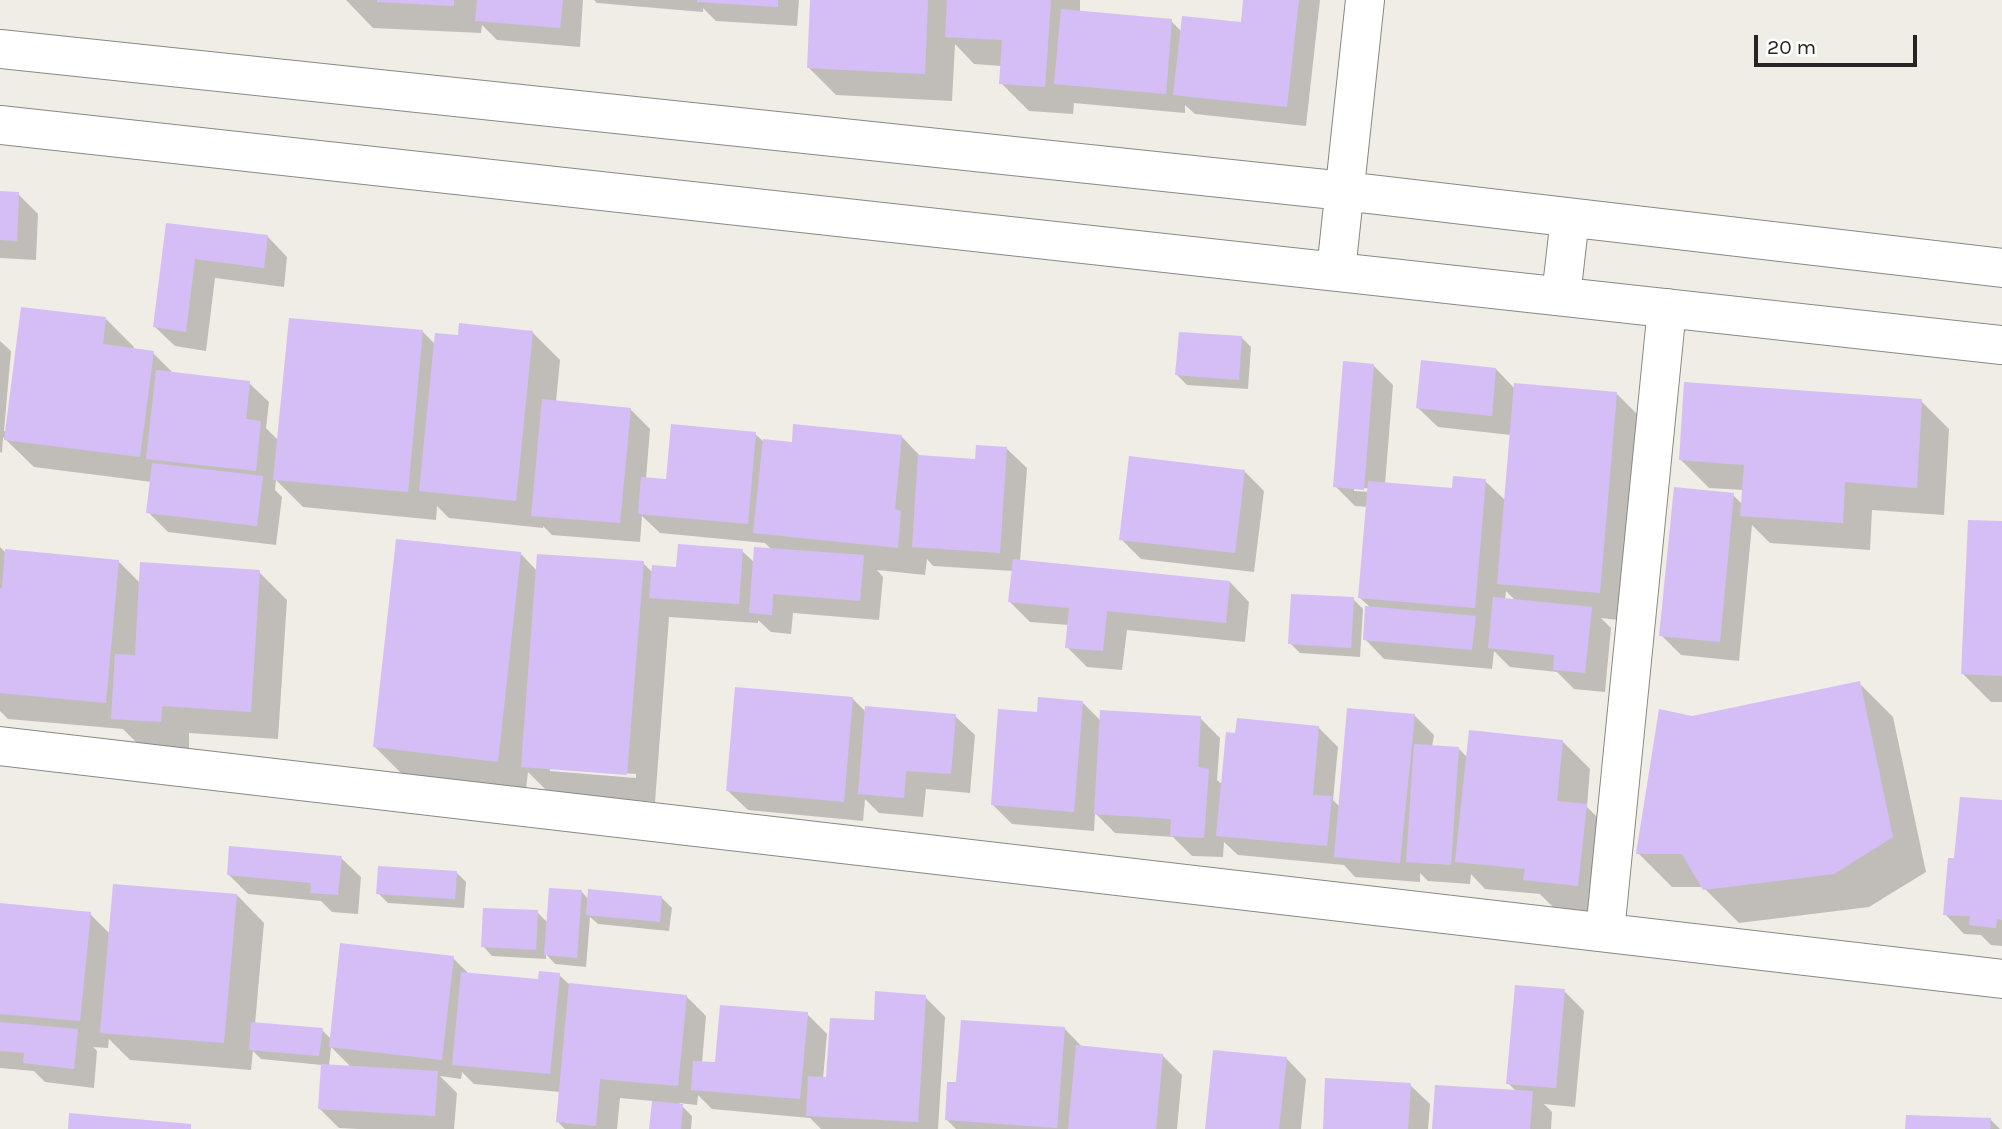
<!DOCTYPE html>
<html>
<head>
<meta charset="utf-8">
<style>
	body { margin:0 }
	#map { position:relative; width:2002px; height:1129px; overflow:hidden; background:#f0ede7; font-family:Karla,sans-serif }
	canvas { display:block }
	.scale { position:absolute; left:1754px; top:35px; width:163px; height:32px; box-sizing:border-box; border:4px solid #262523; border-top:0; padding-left:9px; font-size:21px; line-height:24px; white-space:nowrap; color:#262523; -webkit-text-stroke:5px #fff; paint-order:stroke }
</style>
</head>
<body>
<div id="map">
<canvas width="2002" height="1129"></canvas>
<div class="scale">20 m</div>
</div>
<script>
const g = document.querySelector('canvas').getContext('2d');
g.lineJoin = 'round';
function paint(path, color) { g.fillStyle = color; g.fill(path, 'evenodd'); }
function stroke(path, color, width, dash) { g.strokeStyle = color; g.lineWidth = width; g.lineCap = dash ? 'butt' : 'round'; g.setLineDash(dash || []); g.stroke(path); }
const shadow = new Path2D(`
	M 346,0 L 583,0 L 580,47 L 497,40 L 482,25 L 481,33 L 373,28 Z
	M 594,0 L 799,0 L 797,26 L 716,21 L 703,8 L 703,12 L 597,3 Z
	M 811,0 L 1080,0 L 1080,13 L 1171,21 L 1182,32 L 1242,24 L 1245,0 L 1320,0 L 1306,126 L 1195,114 L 1185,105 L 1185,113 L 1074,103 L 1073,114 L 1029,111 L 1001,83 L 1002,66 L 974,64 L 955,44 L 952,101 L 836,95 L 808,67 Z
	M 0,193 L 18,194 L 38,214 L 36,260 L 0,258 Z
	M 168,224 L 268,237 L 287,257 L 284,287 L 215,278 L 206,351 L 175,346 L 155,327 Z
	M 106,319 L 134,347 L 133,350 L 153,353 L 174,374 L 249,383 L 269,402 L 266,428 L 279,441 L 423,332 L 436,345 L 459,337 L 532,332 L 560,360 L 556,402 L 630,409 L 650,429 L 646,479 L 667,481 L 755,434 L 763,441 L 794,444 L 902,437 L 922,458 L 977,461 L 1007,449 L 1027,468 L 1020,561 L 1230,582 L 1249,602 L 1245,642 L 1127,630 L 1122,670 L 1087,667 L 1067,647 L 1069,625 L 1030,622 L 1010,602 L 1013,571 L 933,566 L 927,559 L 925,575 L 877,570 L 883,577 L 879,620 L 793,613 L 791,634 L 771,632 L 758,620 L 758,623 L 669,617 L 655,802 L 550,794 L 528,772 L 526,789 L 403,775 L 375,747 L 521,554 L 537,571 L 643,563 L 653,573 L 678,568 L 742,551 L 755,563 L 772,550 L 765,543 L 660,533 L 642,516 L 640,542 L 552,535 L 543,526 L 543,528 L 449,518 L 437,506 L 436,520 L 303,507 L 276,480 L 275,490 L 282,497 L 276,545 L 168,532 L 148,512 L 152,482 L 34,467 L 3,437 L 2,453 L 0,452 L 0,341 L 11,351 L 4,431 L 7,432 ZM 550,767 L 636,774 L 636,778 L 550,771 Z
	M 1241,337 L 1251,347 L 1248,389 L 1187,385 L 1177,375 Z
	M 1373,365 L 1393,385 L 1385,484 L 1454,490 L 1485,481 L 1506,501 L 1511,435 L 1438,427 L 1418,408 L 1496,369 L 1515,389 L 1616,393 L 1644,421 L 1628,621 L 1601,618 L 1611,628 L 1605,692 L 1574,689 L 1557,672 L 1510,667 L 1494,651 L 1492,669 L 1384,659 L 1365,639 L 1371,608 L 1360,598 L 1368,507 L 1355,506 L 1335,486 ZM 1354,487 L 1373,489 L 1373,492 L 1354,491 ZM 1506,591 L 1516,601 L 1505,600 Z
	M 1921,401 L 1949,429 L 1944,515 L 1872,510 L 1870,550 L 1770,543 L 1752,525 L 1739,661 L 1681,655 L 1661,635 L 1733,495 L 1743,505 L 1744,490 L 1709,488 L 1681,460 Z
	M 1244,471 L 1264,491 L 1254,572 L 1141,559 L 1121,539 Z
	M 2002,523 L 2002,702 L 1991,702 L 1963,674 Z
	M 0,547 L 7,554 L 118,561 L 141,584 L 259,572 L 287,600 L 278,739 L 189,733 L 189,749 L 141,747 L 123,729 L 8,719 L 0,711 Z
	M 1353,599 L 1363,609 L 1360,657 L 1300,653 L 1290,643 Z
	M 1859,683 L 1893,717 L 1926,872 L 1869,907 L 1739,923 L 1703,887 L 1672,887 L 1638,853 L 1692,718 Z
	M 852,698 L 867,713 L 955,716 L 975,735 L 970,793 L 926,789 L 923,817 L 879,813 L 865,799 L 863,821 L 748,810 L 728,791 Z
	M 1083,703 L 1101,721 L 1200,718 L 1220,738 L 1217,780 L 1223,785 L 1318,727 L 1338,747 L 1333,800 L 1340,807 L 1414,715 L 1434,735 L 1432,747 L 1458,748 L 1468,758 L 1562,741 L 1590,769 L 1587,807 L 1614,834 L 1605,913 L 1553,907 L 1540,894 L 1485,889 L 1471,874 L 1470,884 L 1428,881 L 1420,873 L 1420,882 L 1355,877 L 1344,865 L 1238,855 L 1224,842 L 1223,857 L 1192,856 L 1173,837 L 1115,833 L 1095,813 L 1094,831 L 1012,824 L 992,804 L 1039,714 Z
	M 2002,802 L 2002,946 L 1991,945 L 1981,935 L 1964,934 L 1945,914 L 1956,860 Z
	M 341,858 L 361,877 L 358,914 L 332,912 L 321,901 L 248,894 L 229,875 Z
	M 456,872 L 466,882 L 464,908 L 388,903 L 378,893 Z
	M 582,892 L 589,900 L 662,898 L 672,908 L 669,931 L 598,924 L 590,917 L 586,967 L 555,964 L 546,954 L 546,959 L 492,956 L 483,946 L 537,912 L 548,923 Z
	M 237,895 L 264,923 L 255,1024 L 322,1030 L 331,1039 L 453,958 L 469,974 L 539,981 L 559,975 L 570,985 L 686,996 L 706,1016 L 702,1063 L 716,1064 L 807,1014 L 827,1034 L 823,1079 L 828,1079 L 875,1022 L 925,997 L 945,1017 L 938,1129 L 821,1129 L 810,1118 L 712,1109 L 698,1095 L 697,1105 L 679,1103 L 692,1116 L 691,1129 L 651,1129 L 653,1101 L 620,1098 L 617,1129 L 565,1129 L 558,1122 L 560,1092 L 474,1084 L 462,1072 L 461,1079 L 440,1076 L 457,1093 L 454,1129 L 358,1129 L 339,1128 L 319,1108 L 322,1065 L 261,1059 L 253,1051 L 251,1070 L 130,1060 L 109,1039 L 108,1048 L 93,1047 L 97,1051 L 94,1088 L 45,1082 L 34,1071 L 0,1068 L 0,905 L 90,914 L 110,934 ZM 331,1047 L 352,1068 L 329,1066 Z
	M 1564,991 L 1584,1011 L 1575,1107 L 1544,1104 L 1552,1112 L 1551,1129 L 1434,1129 L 1517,1092 L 1508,1083 Z
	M 1064,1028 L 1083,1048 L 1162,1055 L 1182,1075 L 1177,1129 L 956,1129 L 946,1119 L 958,1084 Z
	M 1287,1059 L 1306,1079 L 1301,1129 L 1206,1129 Z
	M 1410,1085 L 1430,1104 L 1428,1129 L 1324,1129 Z
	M 1990,1119 L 2000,1129 L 1907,1129 Z`);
const building = new Path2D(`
	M 377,0 L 454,0 L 454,6 L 377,2 Z
	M 477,0 L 563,0 L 560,28 L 475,21 Z
	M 697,0 L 778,0 L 778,7 L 697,2 Z
	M 810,0 L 928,0 L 925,74 L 807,68 Z
	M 947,0 L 1051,0 L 1045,87 L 999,84 L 1002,40 L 945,37 Z
	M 1243,0 L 1299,0 L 1287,107 L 1173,95 L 1182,16 L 1241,22 Z
	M 1061,9 L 1172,19 L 1166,94 L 1054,84 Z
	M 0,191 L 19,192 L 17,241 L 0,240 Z
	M 166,223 L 268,235 L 264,268 L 195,259 L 186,332 L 153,327 Z
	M 21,307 L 106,317 L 103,344 L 154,351 L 140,457 L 4,440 Z
	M 289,318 L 423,330 L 408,492 L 273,480 Z
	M 459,323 L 533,331 L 516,501 L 419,491 L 435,333 L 458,335 Z
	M 1179,332 L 1242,336 L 1239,380 L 1175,375 Z
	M 1421,360 L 1496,368 L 1492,416 L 1416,408 Z
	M 1343,361 L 1374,364 L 1364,490 L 1333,487 Z
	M 156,370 L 250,381 L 246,419 L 261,421 L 256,471 L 146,459 Z
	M 1684,382 L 1922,399 L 1917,488 L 1845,482 L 1843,523 L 1740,516 L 1744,465 L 1679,460 Z
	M 1514,383 L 1617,392 L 1600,593 L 1497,584 Z
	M 542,399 L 631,408 L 620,523 L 531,516 Z
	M 671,424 L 756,432 L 748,524 L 638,514 L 641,477 L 666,479 Z
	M 793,424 L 902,435 L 895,509 L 901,511 L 898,548 L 753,533 L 763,439 L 792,442 Z
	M 976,445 L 1007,447 L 1000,553 L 912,547 L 918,455 L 975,459 Z
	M 1129,456 L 1245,470 L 1235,553 L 1119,540 Z
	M 152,463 L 263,476 L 257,526 L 146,513 Z
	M 1453,476 L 1486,479 L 1475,608 L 1358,598 L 1368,481 L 1452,488 Z
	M 1674,487 L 1734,493 L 1720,642 L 1659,636 Z
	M 1968,520 L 2002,521 L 2002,676 L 1961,674 Z
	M 396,539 L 521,552 L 498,762 L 373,747 Z
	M 678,544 L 743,549 L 739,604 L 649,598 L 652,565 L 676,567 Z
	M 754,547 L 864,555 L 860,601 L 773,594 L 772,615 L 749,613 Z
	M 5,549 L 119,560 L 106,703 L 0,693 L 0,588 L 2,588 Z
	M 537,554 L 644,561 L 627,775 L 521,767 Z
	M 1013,559 L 1230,581 L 1226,623 L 1107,611 L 1103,651 L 1065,648 L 1069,608 L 1008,602 Z
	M 140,562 L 260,570 L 251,712 L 162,706 L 161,722 L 111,719 L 115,654 L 135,655 Z
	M 1291,594 L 1354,597 L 1351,648 L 1288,644 Z
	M 1493,597 L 1592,607 L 1585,673 L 1553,670 L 1554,655 L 1488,648 Z
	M 1365,606 L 1476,616 L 1472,650 L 1363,640 Z
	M 1860,681 L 1893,837 L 1834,874 L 1703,890 L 1682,854 L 1636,854 L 1659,709 L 1692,716 Z
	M 735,687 L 853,697 L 844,802 L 726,791 Z
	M 1038,697 L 1083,701 L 1074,812 L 991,805 L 998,709 L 1037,712 Z
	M 865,706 L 956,714 L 951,774 L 906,771 L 904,798 L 858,794 Z
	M 1347,708 L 1415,714 L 1400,863 L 1334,857 Z
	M 1100,710 L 1201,716 L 1198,767 L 1209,769 L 1204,838 L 1170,836 L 1171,819 L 1094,814 Z
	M 1237,718 L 1319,726 L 1313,795 L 1332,796 L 1327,846 L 1216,836 L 1226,732 L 1235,733 Z
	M 1469,730 L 1563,740 L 1557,801 L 1587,804 L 1578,886 L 1523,880 L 1525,869 L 1455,862 Z
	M 1414,744 L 1459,747 L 1451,865 L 1406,862 Z
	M 1960,797 L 2002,800 L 2002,920 L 1997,919 L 1996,928 L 1969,925 L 1970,916 L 1943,915 L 1948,858 L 1954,858 Z
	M 229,846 L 342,856 L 338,895 L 310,893 L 311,883 L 227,875 Z
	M 378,866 L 457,871 L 455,899 L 376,894 Z
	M 113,884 L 237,894 L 224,1043 L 100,1033 Z
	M 549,888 L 582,890 L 577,958 L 544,955 Z
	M 588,889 L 662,896 L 660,922 L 586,915 Z
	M 0,903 L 91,912 L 80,1021 L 0,1014 Z
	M 483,908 L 538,910 L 536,950 L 481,947 Z
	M 340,943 L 454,956 L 442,1060 L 329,1047 Z
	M 539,971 L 560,973 L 550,1074 L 452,1065 L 461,972 L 538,979 Z
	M 569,983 L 687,995 L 678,1086 L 600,1079 L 596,1126 L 556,1122 Z
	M 1515,985 L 1565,989 L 1556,1088 L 1506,1084 Z
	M 875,991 L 926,995 L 918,1122 L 806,1116 L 808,1076 L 826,1077 L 830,1018 L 874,1020 Z
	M 720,1005 L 808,1012 L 800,1099 L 691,1090 L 693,1061 L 715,1062 Z
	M 961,1020 L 1065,1027 L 1057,1128 L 945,1120 L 947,1082 L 956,1082 Z
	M 0,1022 L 78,1029 L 74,1069 L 23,1063 L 24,1053 L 0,1051 Z
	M 251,1022 L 323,1028 L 319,1056 L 249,1050 Z
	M 1076,1045 L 1163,1054 L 1156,1129 L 1068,1129 Z
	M 1213,1050 L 1287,1057 L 1279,1129 L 1205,1129 Z
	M 321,1064 L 438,1071 L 435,1116 L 318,1109 Z
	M 1325,1078 L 1411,1083 L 1408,1129 L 1323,1129 Z
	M 1435,1085 L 1533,1091 L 1530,1129 L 1432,1129 Z
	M 652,1101 L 683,1104 L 681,1129 L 649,1129 Z
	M 69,1113 L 191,1124 L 191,1129 L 68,1129 Z
	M 1906,1115 L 1991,1118 L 1990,1129 L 1905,1129 Z`);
const minor = new Path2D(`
	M 0,49 L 1344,191 L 2002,268
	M 0,125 L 2002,345
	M 1336,271 L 1365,0
	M 1561,296 L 1570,218
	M 0,746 L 2002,979
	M 1605,932 L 1667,308`);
paint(shadow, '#0003');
paint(building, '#d4bef5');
stroke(minor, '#8a8882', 40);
stroke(minor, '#fff', 38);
</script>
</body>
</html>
